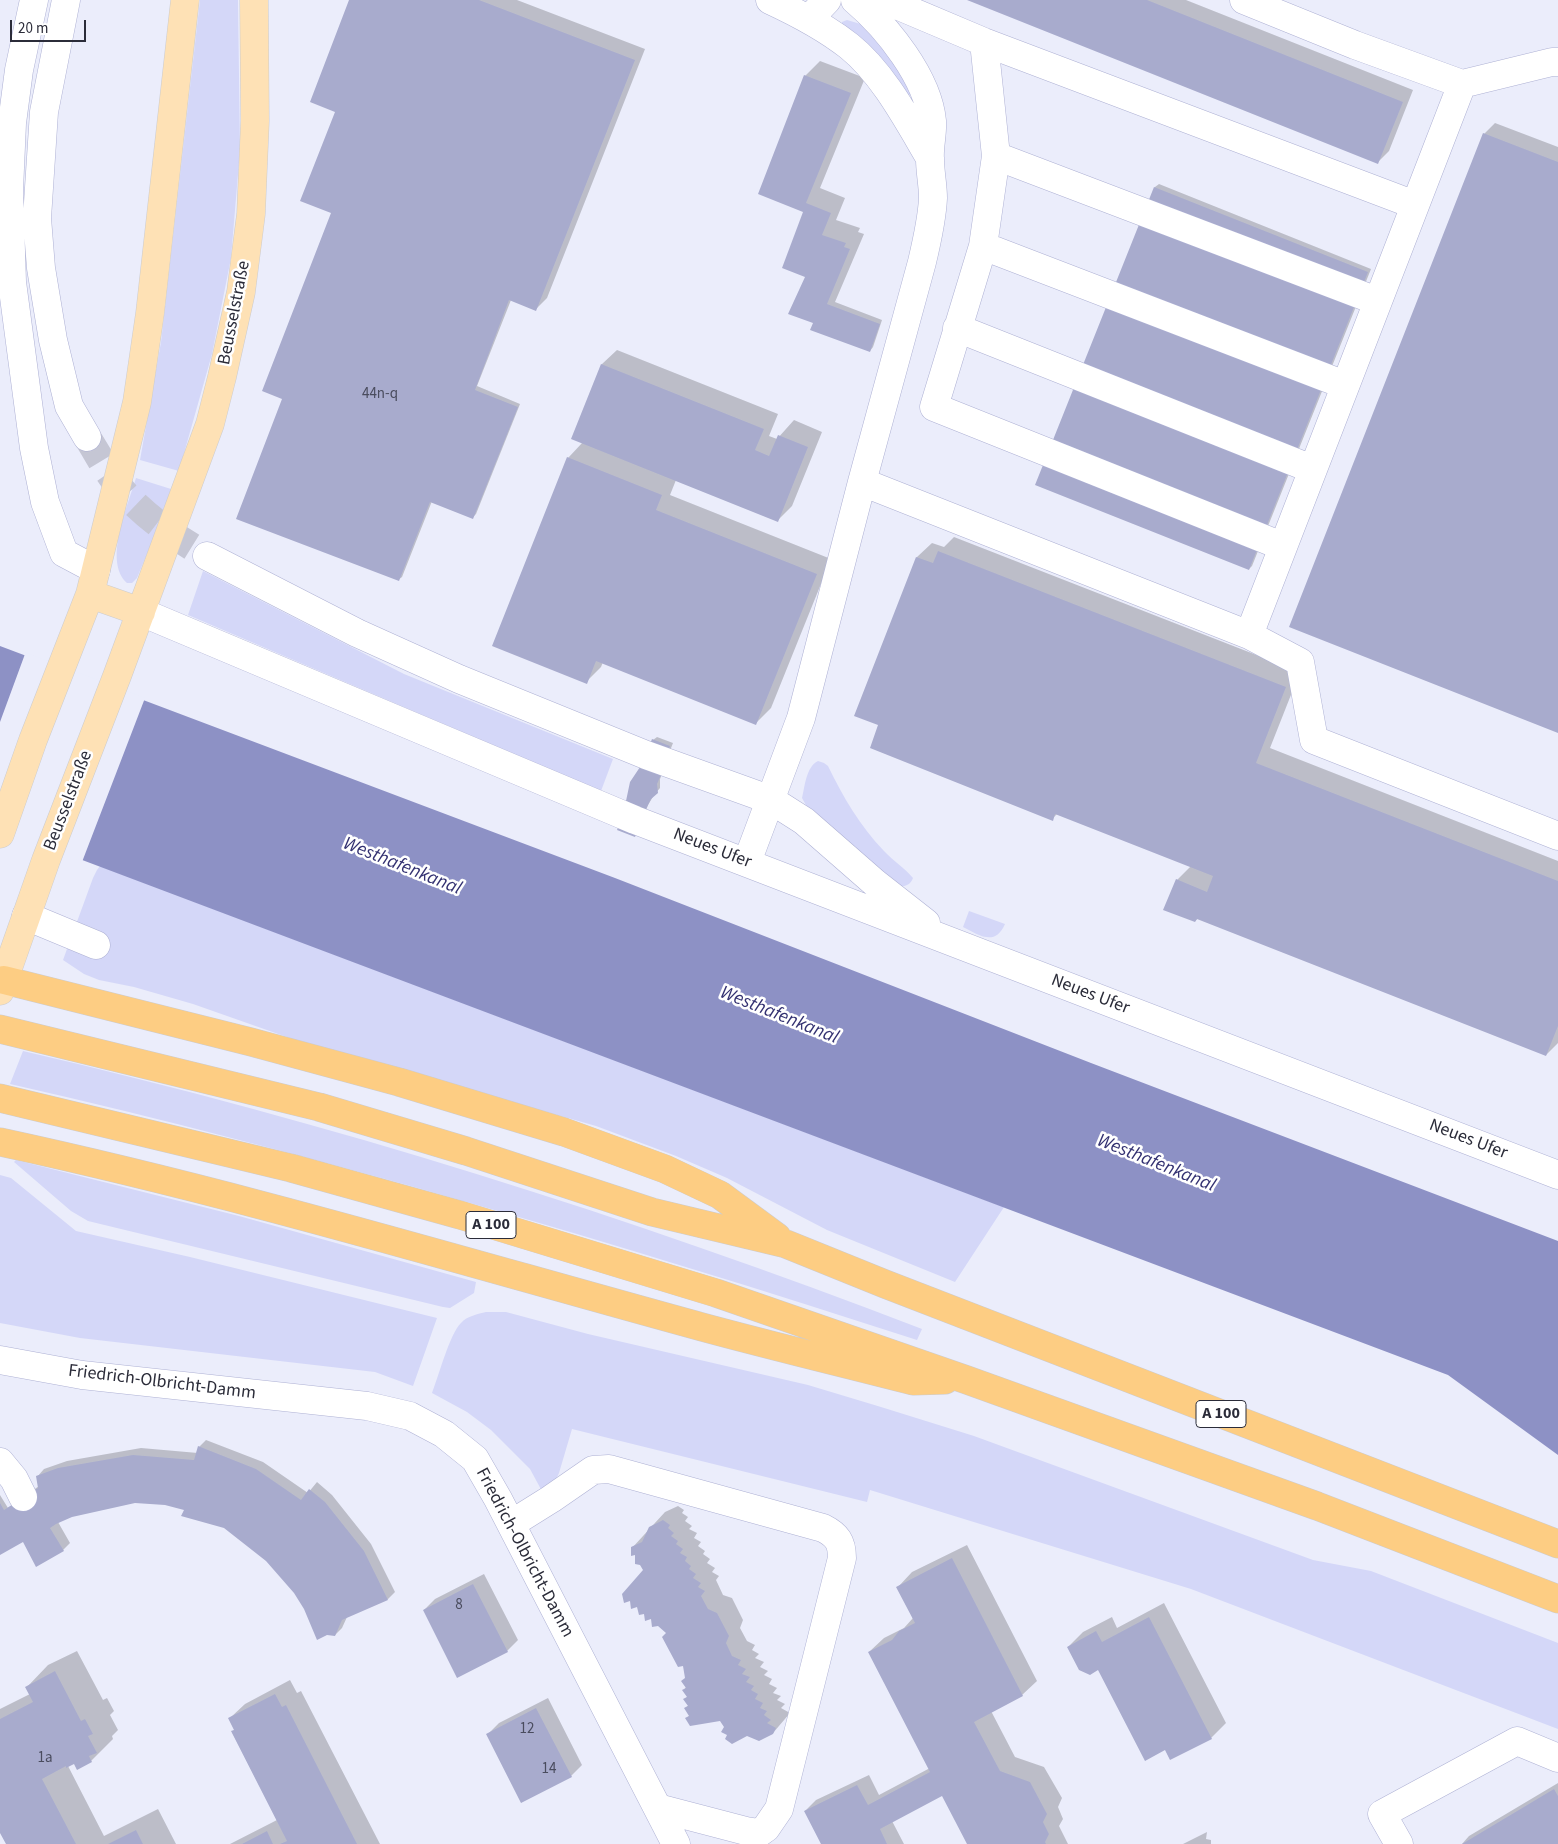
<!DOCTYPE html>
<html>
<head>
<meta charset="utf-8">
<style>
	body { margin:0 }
	#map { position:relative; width:1558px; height:1844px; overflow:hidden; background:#ebedfb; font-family:"Source Sans 3",sans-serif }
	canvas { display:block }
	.scale { position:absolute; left:10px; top:20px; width:76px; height:22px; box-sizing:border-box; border:2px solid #2b2c39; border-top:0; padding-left:6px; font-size:15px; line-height:18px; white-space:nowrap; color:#2b2c39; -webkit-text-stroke:4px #fff; paint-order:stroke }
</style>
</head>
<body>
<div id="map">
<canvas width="1558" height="1844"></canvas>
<div class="scale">20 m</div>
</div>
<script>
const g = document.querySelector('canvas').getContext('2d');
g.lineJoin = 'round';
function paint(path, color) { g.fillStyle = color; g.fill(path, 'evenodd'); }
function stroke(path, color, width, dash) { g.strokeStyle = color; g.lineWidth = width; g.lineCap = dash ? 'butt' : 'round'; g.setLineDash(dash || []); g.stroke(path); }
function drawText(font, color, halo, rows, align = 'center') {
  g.font = font + ' "Source Sans 3",sans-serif'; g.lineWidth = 5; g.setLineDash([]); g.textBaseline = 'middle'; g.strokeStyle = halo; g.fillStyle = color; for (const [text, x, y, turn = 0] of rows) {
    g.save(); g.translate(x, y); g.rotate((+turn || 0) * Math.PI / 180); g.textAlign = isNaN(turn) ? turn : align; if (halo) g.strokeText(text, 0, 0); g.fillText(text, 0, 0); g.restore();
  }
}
const green = new Path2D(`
	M 200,0 L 238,0 L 240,150 L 231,258 L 212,354 L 179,471 L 140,460 L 161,342 Z
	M 847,20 L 864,25 L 893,56 L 914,92 L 905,98 L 842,25 L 842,22 Z
	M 136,478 L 171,489 L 161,520 L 137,578 L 132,583 L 127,583 C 103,561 128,505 136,478 Z
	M 203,571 L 404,674 L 613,759 L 601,791 L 188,615 Z
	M 818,761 L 824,763 L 828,766 C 843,797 860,826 884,851 C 893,861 905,868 913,878 C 910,886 904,887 896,886 L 812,816 L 802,798 C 805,786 806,767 818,761 Z
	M 100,866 L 1004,1207 L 955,1282 L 827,1230 L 727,1178 L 676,1156 L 596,1126 L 301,1042 L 193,1004 L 134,987 L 99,980 L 84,974 L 63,960 L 93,878 L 97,870 Z
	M 969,911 L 1005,924 C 995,947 979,935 963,927 Z
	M 23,1051 C 329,1122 629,1216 922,1329 L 917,1340 C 618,1243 317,1154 10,1084 Z
	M 16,1160 L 239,1216 L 476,1282 L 474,1293 L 450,1308 L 443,1307 L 88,1221 L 71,1211 L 14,1162 Z
	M 0,1175 L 11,1178 L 76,1231 L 190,1257 L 437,1318 L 413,1386 L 375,1372 L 80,1338 L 0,1323 Z
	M 486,1312 L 506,1312 L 588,1334 L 808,1385 L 881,1407 L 974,1436 L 1313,1560 L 1371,1571 L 1558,1643 L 1558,1729 L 1191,1589 L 870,1490 L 867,1502 L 572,1429 L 559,1473 L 553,1486 L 543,1493 L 530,1469 L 491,1430 L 467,1412 L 432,1393 C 438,1378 450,1333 461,1323 C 467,1316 478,1314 486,1312 Z`);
const water = new Path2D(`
	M 0,646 L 615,878 L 1091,1063 L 1558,1241 L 1558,1455 L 1448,1375 L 0,829 Z`);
const pier = new Path2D(`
	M 19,650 L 145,698 L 82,862 L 0,831 L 0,722 L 25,654 Z`);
const shadow = new Path2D(`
	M 350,0 L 517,0 L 645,49 L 547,298 L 536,309 L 511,300 L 477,386 L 520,404 L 476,514 L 473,517 L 432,501 L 402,577 L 398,580 L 284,398 L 332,214 L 337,111 Z
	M 970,0 L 1186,0 L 1413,90 L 1389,151 L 1378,162 Z
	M 820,61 L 865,78 L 820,188 L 845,198 L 836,220 L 860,228 L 858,232 L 864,234 L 835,302 L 882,320 L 873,347 L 870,351 L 815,322 L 806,277 L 805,76 Z
	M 1495,123 L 1558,147 L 1558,732 L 1484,134 Z
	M 1159,184 L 1371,269 L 1252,566 L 1249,569 L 1037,484 L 1155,187 Z
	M 617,350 L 778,414 L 769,436 L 777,439 L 794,420 L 822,432 L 792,506 L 778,520 L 676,480 L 670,495 L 831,559 L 771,708 L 756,723 L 603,662 L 601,667 L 586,682 L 568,458 L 583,442 L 573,438 L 602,364 Z
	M 954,537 L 1300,672 L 1270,748 L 1558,861 L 1558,1043 L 1546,1055 L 1198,918 L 1195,921 L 1177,880 L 1191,866 L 1057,814 L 1052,819 L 880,725 L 917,557 L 932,543 L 944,547 Z
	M 657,737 L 673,743 L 662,771 L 663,772 L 660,779 L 660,788 L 654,795 L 648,805 L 638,832 L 641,767 L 653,740 Z
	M 206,1440 L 263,1462 L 308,1493 L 317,1482 L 332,1495 L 371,1544 L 395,1592 L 388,1599 L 347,1617 L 342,1628 L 335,1635 L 305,1608 L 295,1592 L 267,1560 L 224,1527 L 186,1509 L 165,1504 L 135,1502 L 71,1516 L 58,1522 L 70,1543 L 63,1550 L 23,1541 L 0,1553 L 0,1495 L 8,1508 L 39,1486 L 37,1477 L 44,1469 L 67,1461 L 141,1448 L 198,1453 L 199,1447 Z
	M 678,1506 L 684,1510 L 682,1513 L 688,1517 L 685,1521 L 692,1526 L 689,1529 L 697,1533 L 694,1538 L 701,1542 L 698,1546 L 705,1551 L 703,1554 L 710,1559 L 707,1563 L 715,1568 L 712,1572 L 719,1576 L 716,1580 L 723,1595 L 732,1598 L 743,1620 L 740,1628 L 747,1641 L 755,1645 L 752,1650 L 759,1654 L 755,1658 L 764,1662 L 760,1667 L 768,1671 L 764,1675 L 772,1679 L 769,1684 L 777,1688 L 773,1693 L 781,1696 L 777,1700 L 785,1704 L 781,1708 L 790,1713 L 773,1733 L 729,1735 L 721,1720 L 687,1718 L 690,1715 L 685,1708 L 689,1705 L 685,1699 L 688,1696 L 684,1690 L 686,1687 L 685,1664 L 667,1632 L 637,1605 L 644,1570 L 632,1548 L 665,1512 Z
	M 967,1545 L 1037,1681 L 1022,1695 L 991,1711 L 1015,1757 L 1044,1767 L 1062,1798 L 1058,1807 L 1063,1819 L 1059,1826 L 1068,1844 L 969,1844 L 943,1794 L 892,1821 L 904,1844 L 822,1844 L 805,1811 L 816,1800 L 869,1775 L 879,1795 L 930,1768 L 869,1652 L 884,1638 L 904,1628 L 913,1618 L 898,1587 L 912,1572 Z
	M 484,1574 L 518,1640 L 507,1651 L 424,1610 L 435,1599 Z
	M 1164,1603 L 1226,1723 L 1211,1738 L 1171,1758 L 1165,1749 L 1098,1668 L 1068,1647 L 1083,1632 L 1112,1617 L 1117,1628 Z
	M 77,1651 L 103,1700 L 107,1698 L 114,1711 L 110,1715 L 118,1730 L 112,1736 L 113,1739 L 91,1761 L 78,1768 L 75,1763 L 68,1766 L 104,1836 L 158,1809 L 176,1844 L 7,1844 L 0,1831 L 0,1709 L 30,1694 L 27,1687 L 48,1665 Z
	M 290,1680 L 297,1693 L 301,1691 L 380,1844 L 230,1844 L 277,1820 L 232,1732 L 235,1729 L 230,1718 L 245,1704 Z
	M 548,1698 L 582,1765 L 571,1776 L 488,1734 L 499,1723 Z
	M 1558,1783 L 1558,1844 L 1462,1844 L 1469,1836 Z
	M 1207,1832 L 1206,1839 L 1211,1840 L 1211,1844 L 1183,1844 Z`);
const building = new Path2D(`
	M 349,0 L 479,0 L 635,60 L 536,311 L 509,300 L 475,390 L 518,407 L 473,519 L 430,502 L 399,581 L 236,519 L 282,399 L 262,391 L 331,213 L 300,201 L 335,112 L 310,102 Z
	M 967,0 L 1147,0 L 1403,102 L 1378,164 Z
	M 804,75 L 851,93 L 806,203 L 831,213 L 822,235 L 846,243 L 844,247 L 850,249 L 827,304 L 880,324 L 870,352 L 810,330 L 813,323 L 788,314 L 805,277 L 782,268 L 803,212 L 758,194 Z
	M 1483,133 L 1558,162 L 1558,733 L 1289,627 Z
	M 1154,187 L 1368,272 L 1249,570 L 1035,485 Z
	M 601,364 L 764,429 L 755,450 L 769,456 L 778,435 L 808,447 L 778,522 L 571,439 Z
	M 567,457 L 662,495 L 656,510 L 817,574 L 756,725 L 596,661 L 587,684 L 492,646 Z
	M 938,551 L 1286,687 L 1256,763 L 1558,881 L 1558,1026 L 1546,1056 L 1197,919 L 1195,922 L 1163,910 L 1176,879 L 1207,892 L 1213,876 L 1055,814 L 1053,821 L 870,748 L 878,725 L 854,716 L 916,557 L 933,563 Z
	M 652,739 L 670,746 L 659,774 L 661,775 L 657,784 L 658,793 L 651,799 L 646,809 L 635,837 L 617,830 L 628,802 L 626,801 L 630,782 L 640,767 L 641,767 Z
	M 198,1446 L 256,1469 L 301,1500 L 309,1489 L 325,1502 L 364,1551 L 388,1600 L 342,1620 L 335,1636 L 327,1635 L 317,1640 L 304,1609 L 294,1593 L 266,1561 L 224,1528 L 181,1516 L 184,1510 L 165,1505 L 135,1503 L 72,1517 L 56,1524 L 50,1528 L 64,1551 L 36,1567 L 23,1542 L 0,1555 L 0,1503 L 4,1510 L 38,1488 L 36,1476 L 58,1468 L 133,1455 L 194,1460 Z
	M 663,1520 L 670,1525 L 668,1528 L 674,1533 L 671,1536 L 678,1541 L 676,1544 L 683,1549 L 680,1553 L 687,1557 L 685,1561 L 691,1566 L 689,1569 L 696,1574 L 693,1578 L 701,1583 L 698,1587 L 705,1591 L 701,1596 L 708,1609 L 717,1613 L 729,1636 L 726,1643 L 732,1656 L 741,1660 L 738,1665 L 746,1669 L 742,1674 L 750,1677 L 746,1682 L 754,1686 L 751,1690 L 758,1694 L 755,1699 L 763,1703 L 760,1708 L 767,1711 L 764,1715 L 771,1720 L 767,1723 L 776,1728 L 773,1734 L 759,1741 L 747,1736 L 732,1744 L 725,1739 L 727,1735 L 721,1732 L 724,1727 L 720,1721 L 690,1726 L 685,1718 L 689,1716 L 684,1708 L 688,1706 L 683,1699 L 687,1697 L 682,1690 L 686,1688 L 681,1681 L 685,1678 L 683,1666 L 678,1667 L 662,1637 L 666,1633 L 658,1626 L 652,1627 L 651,1619 L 645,1621 L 644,1614 L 639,1615 L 637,1607 L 631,1609 L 630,1601 L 624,1603 L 622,1594 L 643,1570 L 640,1565 L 635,1564 L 635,1555 L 631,1556 L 631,1547 L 642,1542 L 649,1527 Z
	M 952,1558 L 1023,1696 L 974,1722 L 1000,1771 L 1030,1782 L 1047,1814 L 1043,1822 L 1049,1834 L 1045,1842 L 1046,1844 L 967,1844 L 942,1796 L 880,1829 L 887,1844 L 821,1844 L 804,1811 L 857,1785 L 868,1805 L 930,1772 L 868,1652 L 892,1640 L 899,1631 L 915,1623 L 896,1587 Z
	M 473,1584 L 508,1652 L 457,1678 L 423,1610 Z
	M 1149,1617 L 1212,1739 L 1170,1760 L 1165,1750 L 1145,1761 L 1098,1670 L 1090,1675 L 1079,1670 L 1067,1647 L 1096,1631 L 1102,1642 Z
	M 55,1671 L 81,1721 L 85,1719 L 93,1734 L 88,1736 L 97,1753 L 89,1756 L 92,1762 L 77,1770 L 74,1764 L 66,1768 L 66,1766 L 42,1779 L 76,1844 L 6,1844 L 0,1833 L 0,1719 L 33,1702 L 25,1687 Z
	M 275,1694 L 282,1707 L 286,1705 L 357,1844 L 280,1844 L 287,1841 L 231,1731 L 234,1730 L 228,1718 Z
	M 536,1708 L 572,1777 L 521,1803 L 486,1734 Z
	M 1554,1789 L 1558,1796 L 1558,1844 L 1462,1844 Z
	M 136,1830 L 143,1844 L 108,1844 Z
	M 267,1831 L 273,1844 L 242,1844 Z`);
const minorTunnel = new Path2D(`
	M 87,437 C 96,451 104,467 114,480 C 138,513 172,535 207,556`);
const minor = new Path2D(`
	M 34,0 L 19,70 L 12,123 L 9,190 L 12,282 L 34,448 L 45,502 L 64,553 L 96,570
	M 66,0 L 44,112 L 37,218 L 41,268 L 53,340 L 69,406 L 87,437
	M 770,0 C 798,13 825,27 849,46 C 883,73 908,121 930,158
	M 1244,0 L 1355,45 L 1462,84 L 1249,635
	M 861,5 L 887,1 L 984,42 L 1415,205
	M 809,19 L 827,0
	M 984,42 L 996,156 L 983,246 L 934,407 L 1282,546
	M 1462,84 L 1552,62 L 1558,62
	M 996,156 L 1377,301
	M 983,246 L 1345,385
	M 957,328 L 1312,469
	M 862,482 L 1249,635 L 1300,662 L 1314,740 L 1558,836
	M 207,556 L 357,633 L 459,679 L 646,755 L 771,800 L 804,821 L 875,883 L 926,923
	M 141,612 L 635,820 L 1558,1175
	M 747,862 L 801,718 L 862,482 L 922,262 C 927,241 932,219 933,198 C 933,185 930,172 930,159 C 929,147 933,133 932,121 C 928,78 887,27 855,0
	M 26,916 L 96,945
	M 0,1360 L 82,1375 L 367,1406 L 410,1416 L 444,1434 L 475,1459 L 498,1499 L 676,1844
	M 0,1462 L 14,1479 L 23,1497
	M 511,1524 L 551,1499 L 593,1470 L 609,1469 L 823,1528 C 837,1535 842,1542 842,1558 L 779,1809 L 766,1828 L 759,1833 L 746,1831 L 658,1808
	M 1399,1844 L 1382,1814 L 1517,1741 L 1558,1758`);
const major = new Path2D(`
	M 90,594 L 141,612
	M 0,834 L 33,740 L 90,594 L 137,402 L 150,313 L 185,0
	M 0,991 L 46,860 L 117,676 L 210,424 L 222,377 L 241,292 L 251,214 L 255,121 L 254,0`);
const highway = new Path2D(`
	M 4,980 L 251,1042 L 399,1082 L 564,1132 L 665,1169 L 720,1195 L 777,1237
	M 0,1029 L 319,1107 L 466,1151 L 652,1212 L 786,1244 L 885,1284 L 1558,1544
	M 0,1098 L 291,1168 L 460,1215 L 716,1293 L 967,1380 L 1317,1506 L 1558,1599
	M 0,1142 C 237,1193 468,1263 702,1327 C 772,1346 843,1363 913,1381 L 945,1380`);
const numberNames = [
	["44n-q",380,395],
	["8",459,1606],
	["12",527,1730],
	["1a",45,1759],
	["14",549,1770]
];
const shields = [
	[491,1225,50],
	[1221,1414,50]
];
const shieldNames = [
	["A 100",491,1225],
	["A 100",1221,1414]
];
const streetNames = [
	["Beusselstraße",235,313,-79],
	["Beusselstraße",69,801,-69],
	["Neues Ufer",712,849,21],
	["Neues Ufer",1090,995,21],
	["Neues Ufer",1468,1140,21],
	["Friedrich-Olbricht-Damm",162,1383,7],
	["Friedrich-Olbricht-Damm",524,1553,62]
];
const waterNames = [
	["Westhafenkanal",402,867,22],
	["Westhafenkanal",779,1016,22],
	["Westhafenkanal",1156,1164,22]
];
paint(green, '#d4d7f8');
paint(water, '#8d91c5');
paint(pier, '#ebedfb');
paint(shadow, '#0003');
paint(building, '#a8abcd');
stroke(minorTunnel, '#c5c6d4', 28, [28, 14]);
stroke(minor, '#aeb1d4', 29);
stroke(major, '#cccccf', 29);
stroke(highway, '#cccccf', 29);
stroke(minor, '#fff', 28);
stroke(major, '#fee1b5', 28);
stroke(highway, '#fdcd83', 28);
drawText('15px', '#4a4c5e', null, numberNames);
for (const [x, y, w] of shields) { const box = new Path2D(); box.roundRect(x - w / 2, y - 13.5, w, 27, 4); g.fillStyle = '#fff'; g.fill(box); stroke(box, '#2b2c39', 1); }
drawText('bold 16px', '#2b2c39', null, shieldNames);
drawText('18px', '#2b2c39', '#fff', streetNames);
drawText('italic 19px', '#343272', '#fff', waterNames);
</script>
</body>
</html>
